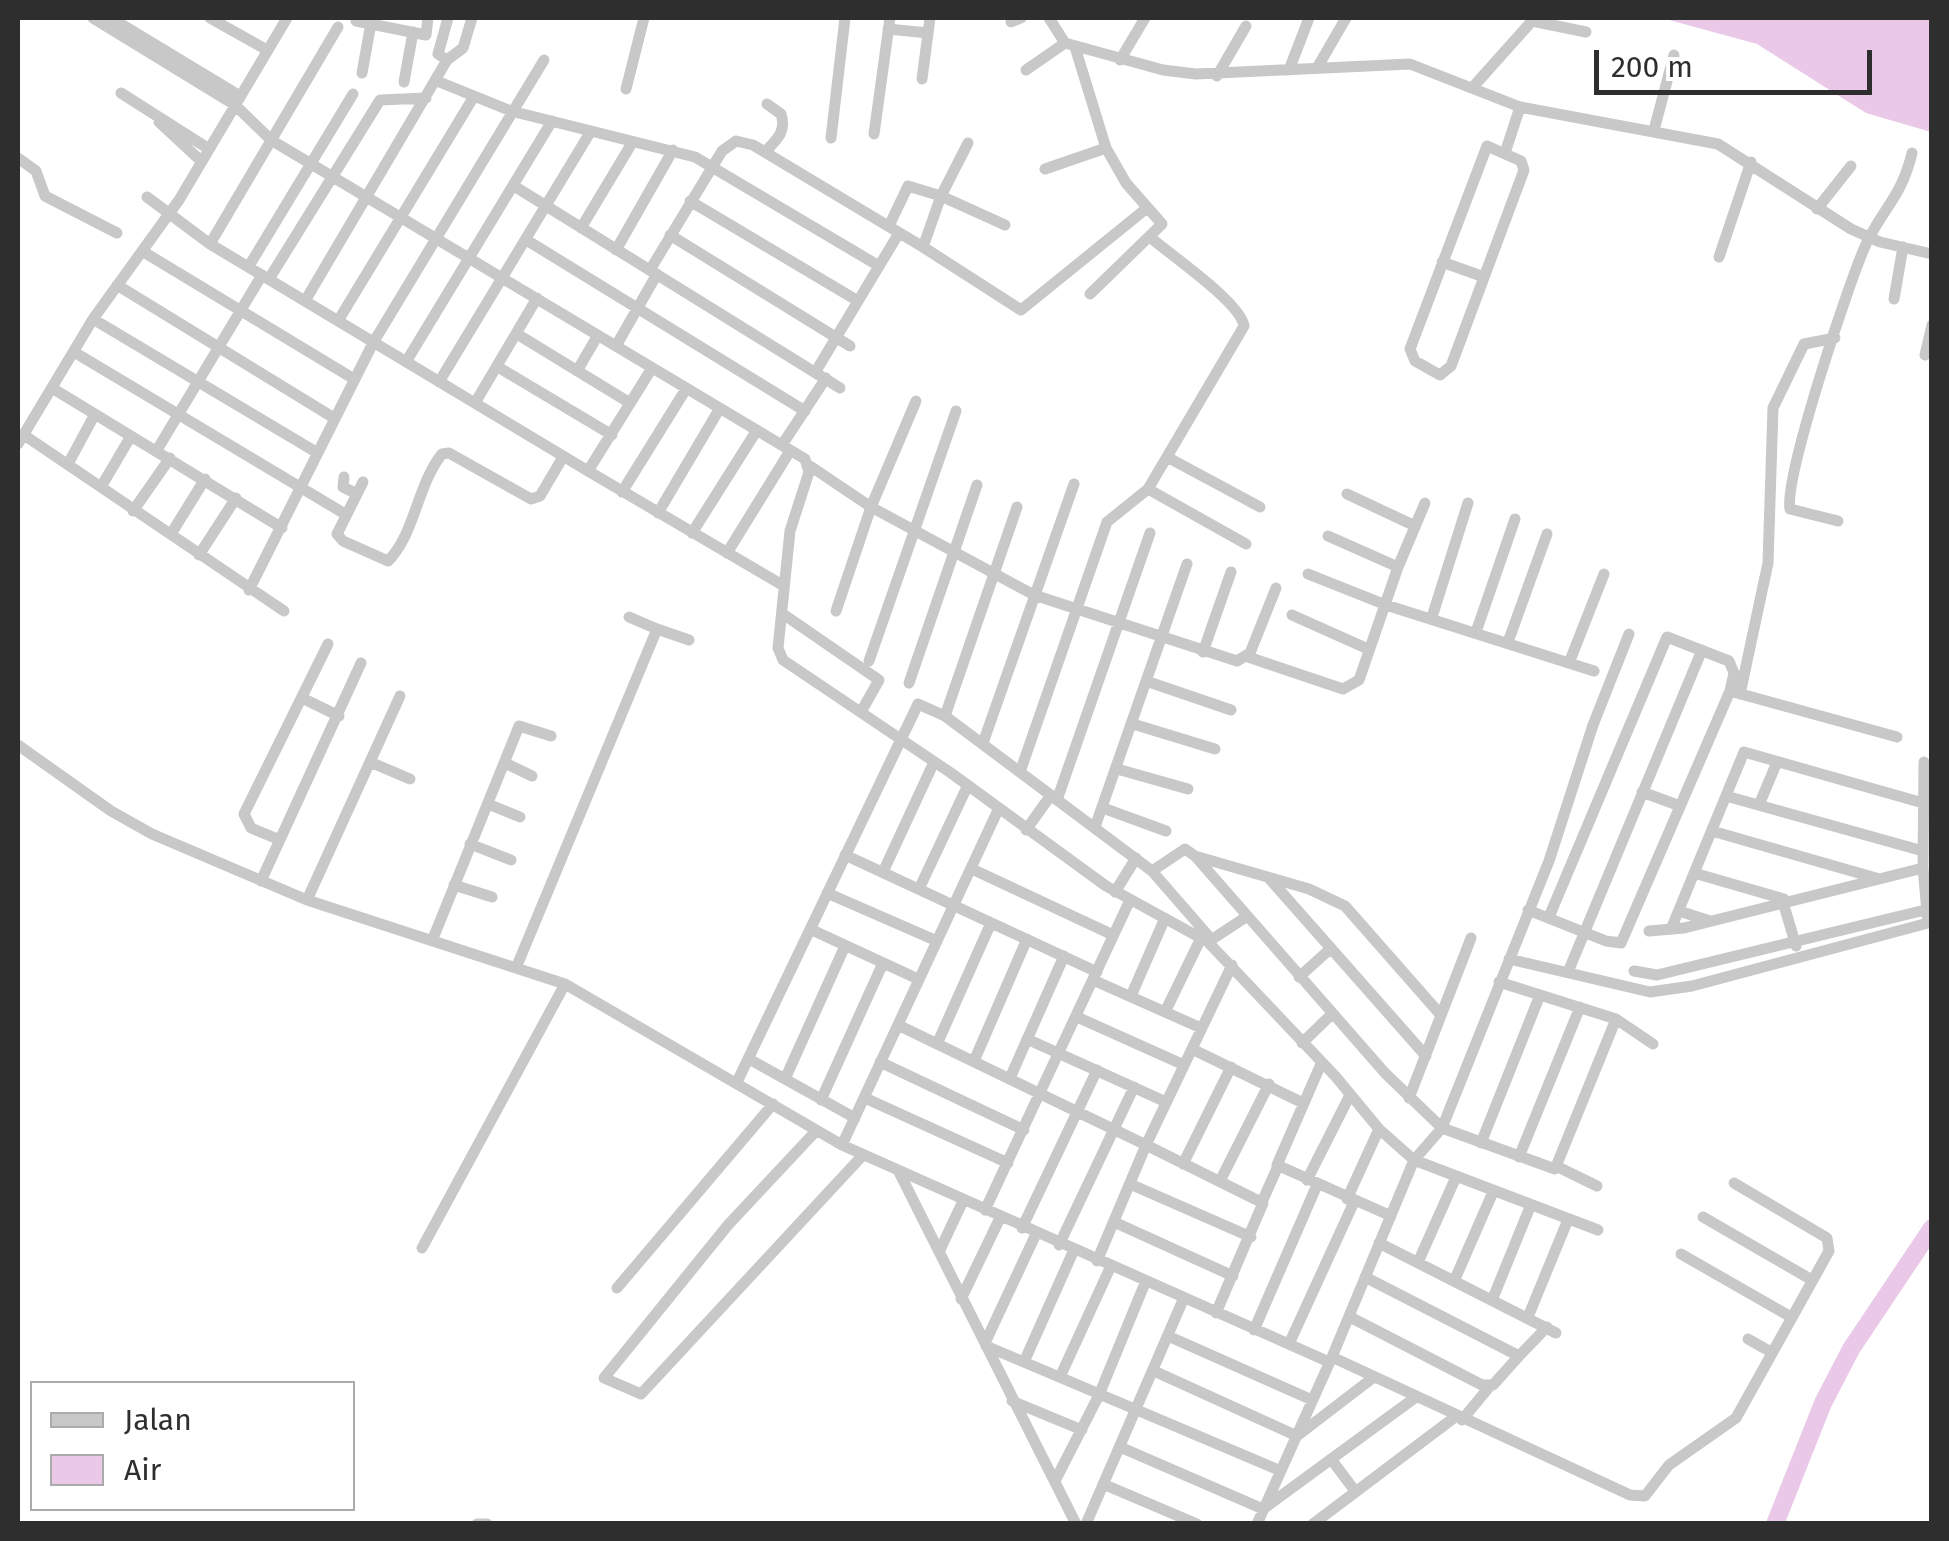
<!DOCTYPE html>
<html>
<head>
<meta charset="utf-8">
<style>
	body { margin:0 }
	#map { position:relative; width:1949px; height:1541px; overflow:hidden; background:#fff; font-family:"Fira Sans",sans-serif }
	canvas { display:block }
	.frame { position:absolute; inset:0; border:20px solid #2e2e2e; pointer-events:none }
	.legend { position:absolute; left:30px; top:1381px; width:325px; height:130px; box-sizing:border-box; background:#fff; border:2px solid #ababab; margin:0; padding:12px 18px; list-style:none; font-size:30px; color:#2e2e2e }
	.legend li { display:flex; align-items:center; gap:20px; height:50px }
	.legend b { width:50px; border:2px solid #ababab }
	.scale { position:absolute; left:1594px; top:50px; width:278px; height:45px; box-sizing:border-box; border:5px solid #2e2e2e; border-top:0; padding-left:12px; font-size:30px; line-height:35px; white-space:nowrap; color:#2e2e2e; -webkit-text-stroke:8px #fff; paint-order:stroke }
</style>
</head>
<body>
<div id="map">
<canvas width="1949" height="1541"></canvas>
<div class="frame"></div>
<ul class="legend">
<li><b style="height:12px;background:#c8c8c8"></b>Jalan</li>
<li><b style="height:28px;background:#eac8e8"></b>Air</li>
</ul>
<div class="scale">200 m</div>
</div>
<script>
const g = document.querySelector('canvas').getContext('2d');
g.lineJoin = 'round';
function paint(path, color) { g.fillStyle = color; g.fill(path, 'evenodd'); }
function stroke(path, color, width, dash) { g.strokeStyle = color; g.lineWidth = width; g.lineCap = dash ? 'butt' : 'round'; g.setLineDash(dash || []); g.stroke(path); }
const water = new Path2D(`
	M 1662,18 L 1931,18 L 1931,132 L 1866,113 L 1757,44 Z`);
const river = new Path2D(`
	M 1775,1524 L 1823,1403 L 1851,1349 L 1932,1228`);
const minor = new Path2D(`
	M 93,18 L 235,105 L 271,140 L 805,459 L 809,472 L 790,531 L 778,648 L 783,660 L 951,773 L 1106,886 L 1208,942 L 1336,1077 L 1379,1129 L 1414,1160 L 1442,1128 L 1549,861 L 1593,725 L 1629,634
	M 111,18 L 240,96
	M 210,18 L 267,50
	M 1049,18 L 1065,43 L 1163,70 L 1196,74 L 1410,64 L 1520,107 L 1718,144 L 1851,229 L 1880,242 L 1932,254
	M 356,21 L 426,35 L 428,18
	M 1011,22 L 1021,18
	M 888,29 L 928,33
	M 1075,47 L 1106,148 L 1126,183 L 1162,224 L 1090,294
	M 447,60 L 438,54 L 448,18
	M 1120,60 L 1145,18
	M 1317,68 L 1346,18
	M 1026,70 L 1065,43
	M 1289,70 L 1309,18
	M 362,73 L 371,23
	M 1217,76 L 1246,26
	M 922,79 L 930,18
	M 437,81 L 511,111 L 695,157 L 879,266
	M 404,82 L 413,32
	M 1473,87 L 1532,21 L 1586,32
	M 626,89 L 644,18
	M 121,93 L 209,149
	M 159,122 L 201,161
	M 1654,130 L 1674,55
	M 874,134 L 890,18
	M 831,138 L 845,18
	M 1487,146 L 1521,161 L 1524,170 L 1451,366 L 1440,375 L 1415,361 L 1410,349 Z
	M 765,152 C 776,140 787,132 781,114 L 767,104
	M 1505,153 L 1520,107
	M 18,158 L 36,171 L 45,196 L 117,233
	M 1045,169 L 1106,148
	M 514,186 L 840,388
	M 147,197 L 210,244 L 588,471 L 652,368
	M 690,201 L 858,301
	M 1817,209 L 1851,166
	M 889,226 L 908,186 L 941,196 L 968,143
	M 581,228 L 632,143
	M 670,235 L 850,346
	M 528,241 L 805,411
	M 210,244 L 338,27
	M 923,247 L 1021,310 L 1147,208
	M 616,250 L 673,150
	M 142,251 L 354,379
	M 1719,257 L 1751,162
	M 1442,262 L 1484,277
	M 249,266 L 353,94
	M 650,270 L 722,151 L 736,141 L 753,145 L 923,247 L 941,196 L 1005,225
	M 269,279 L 380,100 L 426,98
	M 117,285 L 334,418
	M 1894,299 L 1903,247
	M 305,301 L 447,60 L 463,48 L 472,18
	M 93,319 L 316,452
	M 338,321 L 473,98
	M 517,334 L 630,403
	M 616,346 L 657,274
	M 74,352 L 345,514
	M 1925,355 L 1932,325
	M 406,362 L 552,121
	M 498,367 L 612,435
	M 577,371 L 598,335
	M 816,371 L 899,233
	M 439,382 L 591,131
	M 52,388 L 282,528
	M 475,403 L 537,298
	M 24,435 L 284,611
	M 18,444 L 93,319 L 179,200 L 287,18
	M 782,445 L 826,378
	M 157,450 L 262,275
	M 1167,457 L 1260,507
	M 68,464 L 95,414
	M 810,466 L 871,507 L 1034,595 L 1237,661 L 1250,653 L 1276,588
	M 588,471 L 784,586
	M 344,477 L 343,487 L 357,494
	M 363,482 L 337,534 L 343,541 L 388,561 C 415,534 417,485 442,454 L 449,453 L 531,499 L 540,496 L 563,457
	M 101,487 L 131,436
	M 1148,489 L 1246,544
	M 622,492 L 686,389
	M 1347,494 L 1413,525
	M 133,511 L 170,458
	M 658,513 L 720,408
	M 1838,521 L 1790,509 C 1784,477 1850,278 1867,242 C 1884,207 1902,196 1912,153
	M 692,533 L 757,430
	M 171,534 L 205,479
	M 727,553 L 790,451
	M 199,555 L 236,498
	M 1398,567 L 1425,503
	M 1308,574 L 1386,605 L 1594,671
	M 249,590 L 373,343 L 544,60
	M 836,611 L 871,507 L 916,401
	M 783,614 L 879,680 L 861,712
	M 1292,615 L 1368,649
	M 629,617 L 657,629
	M 1432,617 L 1468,503
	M 1476,632 L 1515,519
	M 1508,642 L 1547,534
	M 1203,652 L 1231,572
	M 1248,657 L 1343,689 L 1359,680 L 1398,567 L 1328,536
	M 869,661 L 956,411
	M 1569,663 L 1604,574
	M 1146,681 L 1231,710
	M 909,683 L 977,485
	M 1740,694 L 1768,563 L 1773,408 L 1804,344 L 1835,338
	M 302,698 L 339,716
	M 945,716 L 1017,507
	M 1133,724 L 1215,749
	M 983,743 L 1074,484
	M 18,745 L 111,811 L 152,834 L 307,900 L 565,984 L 842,1145 L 1329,1362
	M 370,762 L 410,779
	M 505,763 L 532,776
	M 1117,769 L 1188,789
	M 1020,772 L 1107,522 L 1148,489 L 1244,326 C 1241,303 1171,255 1151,238
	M 1642,792 L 1680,806
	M 1726,796 L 1923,851
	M 1057,800 L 1150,533
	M 488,804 L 520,817
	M 1759,805 L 1777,762
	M 1103,808 L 1166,831
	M 1095,827 L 1187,564
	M 1026,830 L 1051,795
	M 1712,831 L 1876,878
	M 280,840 L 251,828 L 244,814 L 328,644
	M 470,844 L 511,860
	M 845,855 L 1097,972
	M 1195,856 L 1385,1073 L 1442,1128 L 1555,1169 L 1616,1019
	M 972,869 L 1113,935
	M 1152,871 L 1185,849 L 1195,856 L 1309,889 L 1345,906 L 1440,1014
	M 883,872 L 934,762
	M 1694,873 L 1784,899
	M 1268,877 L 1426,1056
	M 261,881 L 361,663
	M 454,885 L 492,897
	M 919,889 L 967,787
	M 1115,892 L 1136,858
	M 827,893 L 937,941
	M 307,900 L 400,696
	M 1783,902 L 1796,946
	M 1528,910 L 1606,941 L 1621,943 L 1730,691 L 1897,737
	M 1679,911 L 1710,921
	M 1549,917 L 1667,637 L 1729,661 L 1734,673 L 1730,691
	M 810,929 L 918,979
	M 1671,929 L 1744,752 L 1923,803
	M 1649,931 L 1684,928 L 1923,868
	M 432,941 L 519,726 L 551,736
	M 1208,942 L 1246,917
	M 1509,959 L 1650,992 L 1692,986 L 1928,923 L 1923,868 L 1924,762
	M 516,968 L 657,629 L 689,640
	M 1634,971 L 1657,975 L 1925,910
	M 1568,972 L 1702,650
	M 1299,977 L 1329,950
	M 1093,980 L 1201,1028
	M 1499,982 L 1616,1019 L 1653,1044
	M 1131,996 L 1165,918
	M 1165,1012 L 1201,938
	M 1077,1017 L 1184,1065
	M 898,1025 L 1146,1145 L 1097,1261
	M 1027,1039 L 1166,1102
	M 1302,1043 L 1332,1014
	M 937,1044 L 991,923
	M 1192,1049 L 1303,1103
	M 749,1059 L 855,1118
	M 974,1061 L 1027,939
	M 880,1062 L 1024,1130
	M 1321,1064 L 1277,1165 L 1391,1216
	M 1010,1078 L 1064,956
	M 785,1079 L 845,946
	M 737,1082 L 918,704 L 945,716 L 1152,871 L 1212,940
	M 865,1098 L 1008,1163
	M 1409,1098 L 1471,938
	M 821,1100 L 883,963
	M 816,1131 L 728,1225 L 604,1378 L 641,1394 L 863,1155
	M 1481,1143 L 1540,995
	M 842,1145 L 998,810
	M 1519,1157 L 1580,1007
	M 1183,1164 L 1231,1067
	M 1558,1167 L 1597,1186
	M 898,1170 L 1076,1524
	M 1307,1180 L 1349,1097
	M 1220,1181 L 1269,1084
	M 1130,1184 L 1251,1237
	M 1347,1199 L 1379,1129
	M 1262,1202 L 1278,1166
	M 985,1210 L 1130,900
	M 1703,1217 L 1812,1280
	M 1114,1222 L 1233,1276
	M 1022,1228 L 1097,1070
	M 1379,1243 L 1556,1333
	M 1059,1245 L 1134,1087
	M 422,1248 L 565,984
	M 939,1252 L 963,1201
	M 1681,1254 L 1791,1317
	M 1419,1260 L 1456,1177
	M 1455,1279 L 1493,1192
	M 617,1288 L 773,1104
	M 1493,1298 L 1530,1207
	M 961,1299 L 1000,1218
	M 1216,1313 L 1263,1203 L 1146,1145 L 1232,965
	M 1350,1317 L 1482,1385 L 1493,1385 L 1519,1356 L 1365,1277
	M 1528,1317 L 1567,1222
	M 1254,1330 L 1317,1185
	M 1168,1336 L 1312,1400
	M 1748,1339 L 1771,1352
	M 985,1343 L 1036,1234
	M 1289,1344 L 1354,1202
	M 986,1346 L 1281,1471
	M 1519,1356 L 1547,1327
	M 1332,1357 L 1414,1160 L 1598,1230
	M 1024,1362 L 1073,1252
	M 1154,1371 L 1297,1436 L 1374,1377
	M 1060,1377 L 1110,1268
	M 1012,1401 L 1082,1430
	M 1462,1420 L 1490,1386
	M 1120,1447 L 1263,1509 L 1416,1397
	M 1331,1459 L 1355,1491
	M 1055,1481 L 1099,1395 L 1145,1283
	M 1103,1484 L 1197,1524
	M 477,1524 L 487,1524
	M 1086,1524 L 1183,1300
	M 1257,1524 L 1332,1357 L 1630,1495 L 1645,1496 L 1669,1465 L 1736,1418 L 1829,1251 L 1827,1238 L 1734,1183
	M 1313,1524 L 1455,1417`);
paint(water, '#eac8e8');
stroke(river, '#eac8e8', 18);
stroke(minor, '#c8c8c8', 11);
</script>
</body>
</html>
